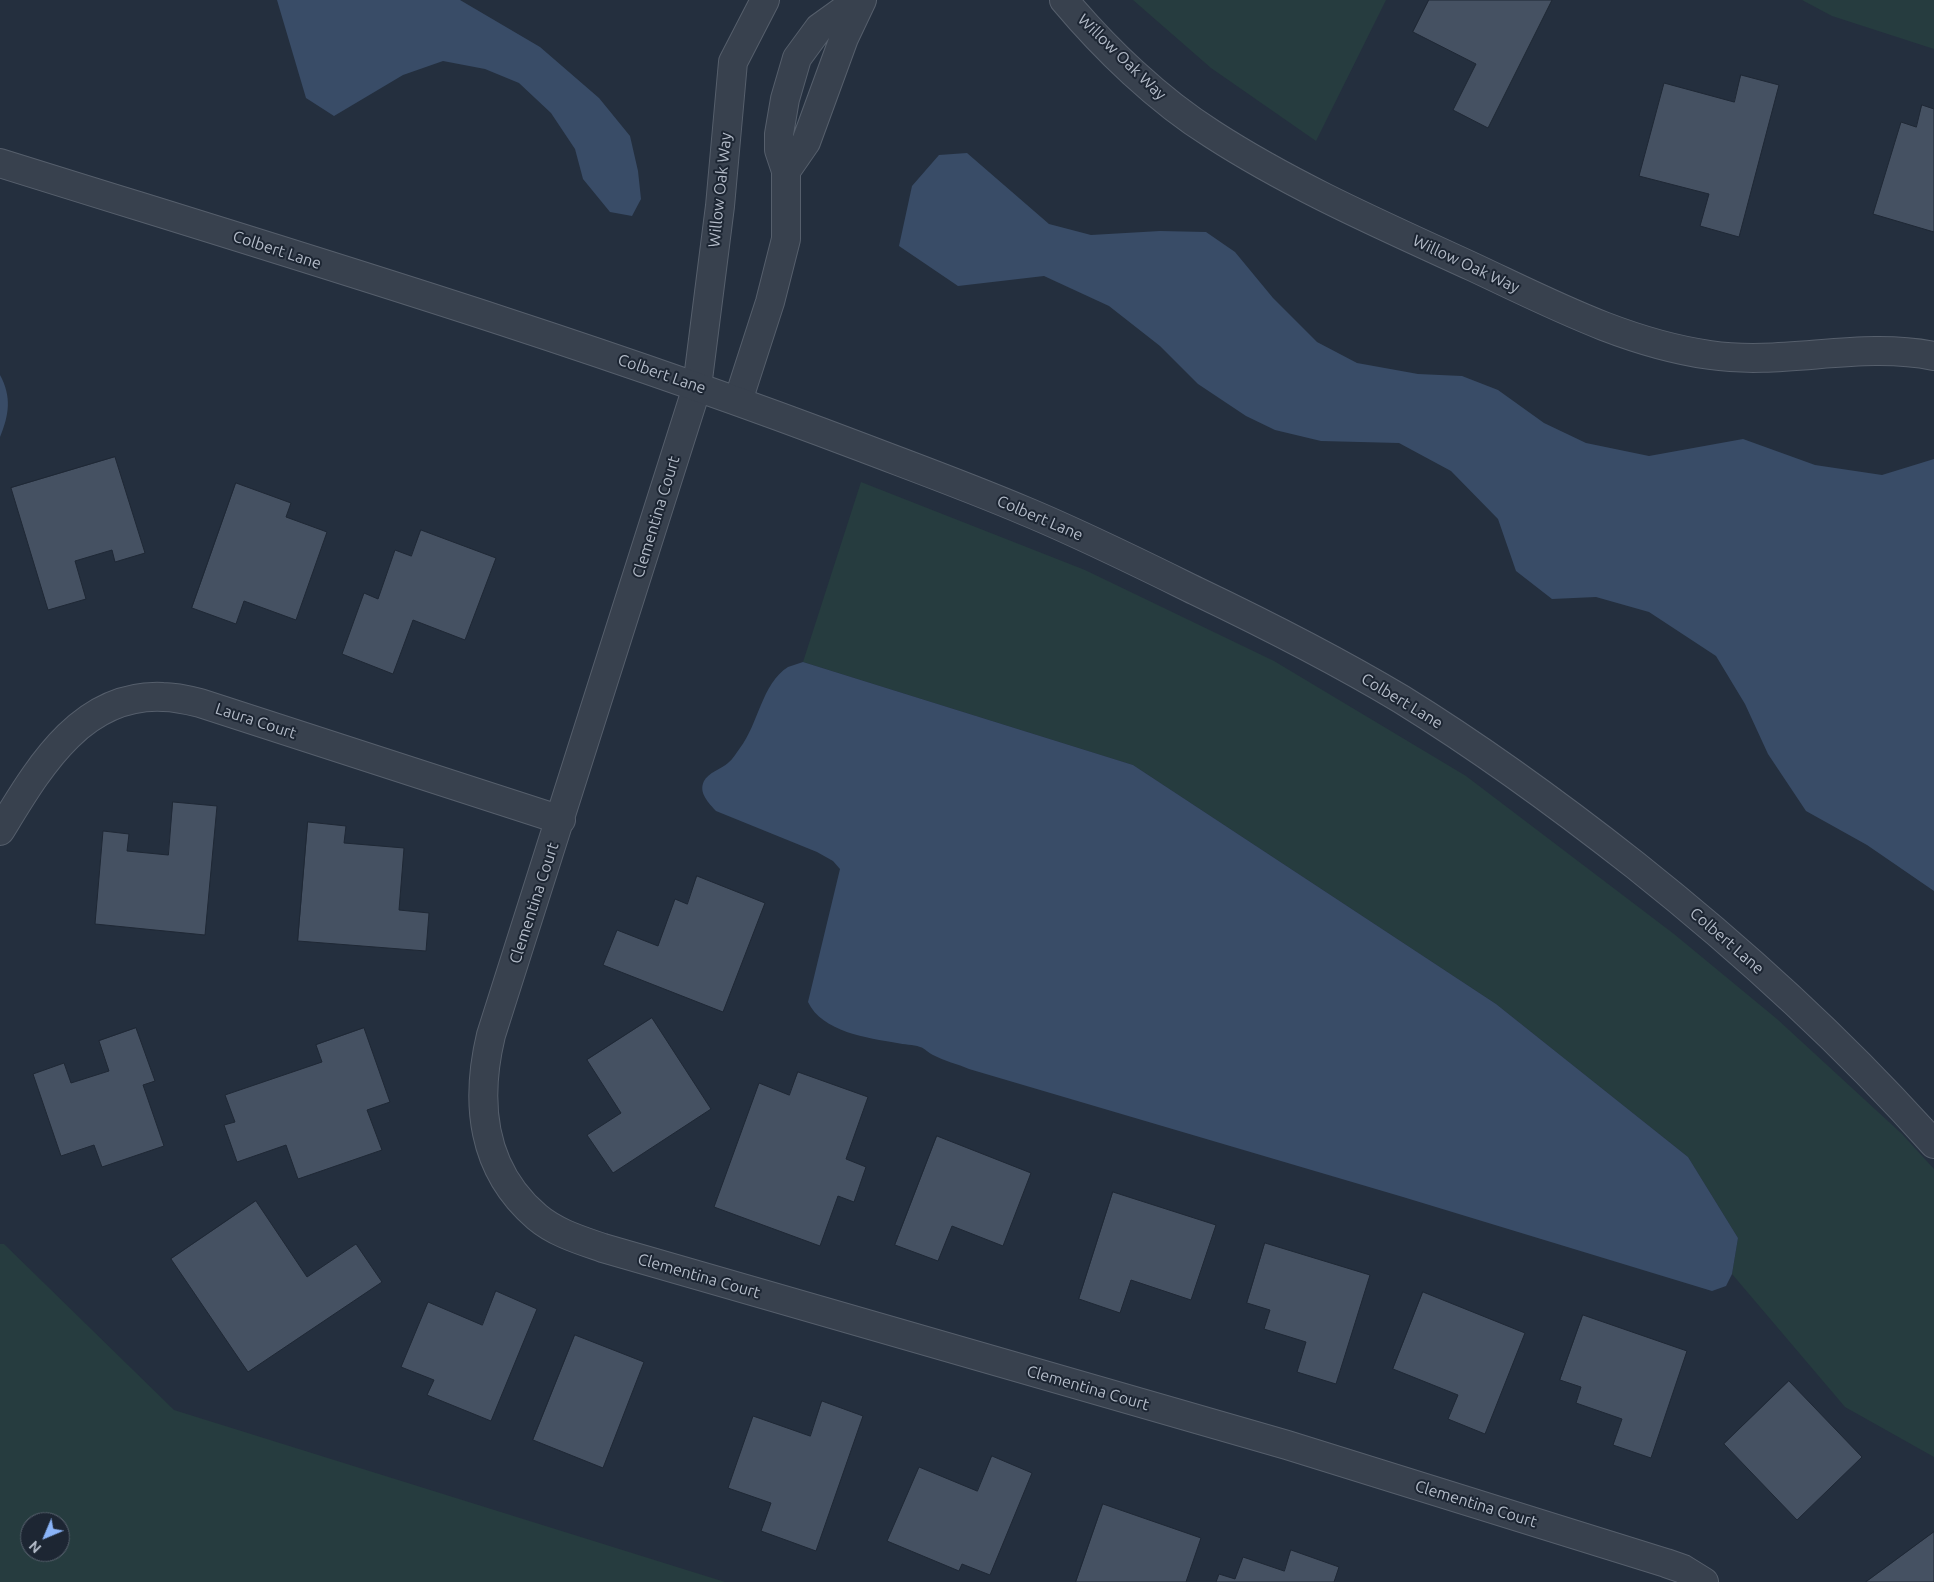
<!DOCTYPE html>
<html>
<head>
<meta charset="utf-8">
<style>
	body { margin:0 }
	#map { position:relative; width:1934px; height:1582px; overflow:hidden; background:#242f3e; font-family:Ubuntu,sans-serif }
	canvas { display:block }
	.north { position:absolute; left:20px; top:1512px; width:50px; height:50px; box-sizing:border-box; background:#1d2633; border:1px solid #59626f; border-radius:50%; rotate:225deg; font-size:14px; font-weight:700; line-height:20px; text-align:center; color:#b4bcc9 }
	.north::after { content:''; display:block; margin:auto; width:18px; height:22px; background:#8ab4f8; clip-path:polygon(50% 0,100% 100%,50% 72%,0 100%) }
</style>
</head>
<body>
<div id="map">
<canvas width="1934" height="1582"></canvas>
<div class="north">N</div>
</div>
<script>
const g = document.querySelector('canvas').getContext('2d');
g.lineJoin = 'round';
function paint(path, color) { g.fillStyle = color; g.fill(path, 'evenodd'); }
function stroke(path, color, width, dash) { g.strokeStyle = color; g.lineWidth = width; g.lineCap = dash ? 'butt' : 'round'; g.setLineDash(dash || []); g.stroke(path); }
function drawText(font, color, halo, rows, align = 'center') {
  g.font = font + ' Ubuntu,sans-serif'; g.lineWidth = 4; g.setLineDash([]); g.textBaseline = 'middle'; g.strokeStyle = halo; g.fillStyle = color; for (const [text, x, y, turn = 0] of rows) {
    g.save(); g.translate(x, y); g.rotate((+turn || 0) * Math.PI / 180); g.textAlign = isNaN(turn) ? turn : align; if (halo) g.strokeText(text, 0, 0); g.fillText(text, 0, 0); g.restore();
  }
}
const green = new Path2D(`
	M 1133,0 L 1386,0 L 1316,141 L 1211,68 Z
	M 1802,0 L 1934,0 L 1934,49 L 1832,16 Z
	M 861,482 L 1085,570 L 1274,661 L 1466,776 L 1674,934 L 1777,1019 L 1902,1134 L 1934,1169 L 1934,1457 L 1845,1407 L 1732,1274 L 1738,1238 L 1688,1157 L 1496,1004 L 1133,765 L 803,662 Z
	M 0,1244 L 4,1244 L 174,1410 L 725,1582 L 0,1582 ZM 30,1522 L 60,1522 L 60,1552 L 30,1552 Z`);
const water = new Path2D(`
	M 277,0 L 460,0 L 540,47 L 599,98 L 630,136 L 638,171 L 641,199 L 632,216 L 610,212 L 583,179 L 575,149 L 551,113 L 519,83 L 485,69 L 443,61 L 403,75 L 334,116 L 306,98 Z
	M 967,153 L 1049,224 L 1091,235 L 1160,231 L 1206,232 L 1235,252 L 1273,298 L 1317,342 L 1357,363 L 1418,374 L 1462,376 L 1498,390 L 1544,423 L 1586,443 L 1649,456 L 1743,439 L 1815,465 L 1882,475 L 1934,459 L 1934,891 L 1867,845 L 1806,811 L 1768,754 L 1745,704 L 1716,656 L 1649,612 L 1596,597 L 1552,599 L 1516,571 L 1498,519 L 1451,471 L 1399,443 L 1321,441 L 1275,430 L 1246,416 L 1198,384 L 1160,346 L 1109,306 L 1044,276 L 958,286 L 899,246 L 912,186 L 939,155 Z
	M 0,375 C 12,397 9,415 0,437 Z
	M 803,662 L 1133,765 L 1496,1004 L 1688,1157 L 1738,1238 L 1732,1274 L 1726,1286 L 1712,1291 L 1403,1197 L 969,1069 C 958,1064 944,1061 933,1055 C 928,1053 925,1048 920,1047 C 913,1044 904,1045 897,1043 C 868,1038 822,1032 808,1002 L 840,869 L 833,861 L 817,852 L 716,811 C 709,803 698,793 704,781 C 708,773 721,769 728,763 C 733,759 736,753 740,748 C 758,725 762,683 788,667 C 793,665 798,664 803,662 Z`);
const building = new Path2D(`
	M 1429,0 L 1552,0 L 1488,128 L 1453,110 L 1476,64 L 1413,32 Z
	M 1741,75 L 1779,85 L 1739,237 L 1700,226 L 1709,194 L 1639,176 L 1664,83 L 1734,102 Z
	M 1922,105 L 1934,109 L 1934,232 L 1873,214 L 1901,122 L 1916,127 Z
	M 115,457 L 145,553 L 115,562 L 112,550 L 75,561 L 86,599 L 48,610 L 11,488 Z
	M 236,483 L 291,503 L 286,517 L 327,532 L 296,620 L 244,601 L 236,624 L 192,608 Z
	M 421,530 L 496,558 L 465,640 L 413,620 L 393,674 L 342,654 L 364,593 L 378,599 L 395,550 L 411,556 Z
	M 173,802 L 217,806 L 205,935 L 95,924 L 103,831 L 129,834 L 127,851 L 168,855 Z
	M 308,822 L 346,826 L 344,843 L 404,848 L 399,910 L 429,913 L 426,951 L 298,941 Z
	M 697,876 L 765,903 L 723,1012 L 603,965 L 617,930 L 658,946 L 675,899 L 687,904 Z
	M 652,1018 L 711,1109 L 613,1173 L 587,1135 L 621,1113 L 587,1060 Z
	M 136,1028 L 155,1081 L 143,1085 L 164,1146 L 102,1167 L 94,1145 L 61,1156 L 33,1074 L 64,1063 L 71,1083 L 109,1071 L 99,1041 Z
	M 364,1028 L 390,1102 L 367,1110 L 382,1150 L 298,1179 L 286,1145 L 237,1162 L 224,1125 L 235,1122 L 225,1095 L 322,1062 L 316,1045 Z
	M 798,1072 L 868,1097 L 846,1159 L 866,1167 L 854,1202 L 838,1196 L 820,1246 L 714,1207 L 759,1083 L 789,1095 Z
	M 937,1136 L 1031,1173 L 1003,1246 L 952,1226 L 938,1261 L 895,1245 Z
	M 1113,1192 L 1216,1225 L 1191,1300 L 1131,1280 L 1120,1313 L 1079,1299 Z
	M 256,1201 L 307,1277 L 356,1244 L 382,1282 L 248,1372 L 171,1259 Z
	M 1265,1243 L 1370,1275 L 1336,1384 L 1297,1372 L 1306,1342 L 1264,1329 L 1270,1310 L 1247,1303 Z
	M 496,1291 L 537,1309 L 491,1421 L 427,1395 L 434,1380 L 401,1367 L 428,1302 L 482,1325 Z
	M 1423,1292 L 1525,1333 L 1485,1434 L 1448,1419 L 1458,1395 L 1393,1369 Z
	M 1583,1315 L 1687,1351 L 1651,1458 L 1613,1445 L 1622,1419 L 1576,1403 L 1581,1387 L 1560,1380 Z
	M 575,1335 L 644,1362 L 603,1468 L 533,1440 Z
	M 1789,1381 L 1862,1457 L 1797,1520 L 1724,1444 Z
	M 822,1401 L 863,1416 L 816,1551 L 761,1531 L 771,1503 L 728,1488 L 753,1416 L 810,1436 Z
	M 992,1456 L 1032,1473 L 990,1575 L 962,1564 L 959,1571 L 887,1541 L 919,1467 L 977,1491 Z
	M 1103,1504 L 1201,1538 L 1186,1582 L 1076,1582 Z
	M 1934,1532 L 1934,1582 L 1866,1582 Z
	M 1291,1550 L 1339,1567 L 1334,1582 L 1216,1582 L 1219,1574 L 1235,1579 L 1243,1557 L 1284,1571 Z`);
const minor = new Path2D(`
	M 765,0 L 733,62 L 720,206 L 697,387 L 491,1035 C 475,1102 481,1169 537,1217 C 556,1233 580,1240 603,1248 L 1287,1445 L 1666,1563 L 1683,1569 L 1704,1582
	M 1064,0 C 1105,49 1158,100 1212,134 C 1294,187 1384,226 1473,267 C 1550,303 1625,343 1710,355 C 1784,366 1860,341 1934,356
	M 786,171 L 806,142 L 844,38 L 862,0
	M 738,401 L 770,302 L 786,239 L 786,171 L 779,150 L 779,134 L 785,99 L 797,58 L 819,28 L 858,0
	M 0,831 C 37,771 80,693 163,697 C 176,697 188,700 200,703 L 561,820`);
const tertiary = new Path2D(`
	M 0,163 C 288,253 578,339 861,447 C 916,468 971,488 1025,511 C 1083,535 1139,563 1196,591 C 1265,624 1334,659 1401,699 C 1482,749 1560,806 1635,865 C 1742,950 1843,1042 1934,1144`);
const streetNames = [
	["Willow Oak Way",1122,57,44],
	["Willow Oak Way",720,190,-84],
	["Colbert Lane",277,250,18],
	["Willow Oak Way",1466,264,25],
	["Colbert Lane",662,374,19],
	["Clementina Court",656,517,-73],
	["Colbert Lane",1040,518,23],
	["Colbert Lane",1402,701,31],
	["Laura Court",256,721,18],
	["Clementina Court",534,903,-72],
	["Colbert Lane",1727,941,41],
	["Clementina Court",699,1276,16],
	["Clementina Court",1088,1388,16],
	["Clementina Court",1476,1504,17]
];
paint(green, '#263c3f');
paint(water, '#394c67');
paint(building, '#455162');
stroke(building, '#1f2835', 1);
stroke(minor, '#565f6c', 30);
stroke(tertiary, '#565f6c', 30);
stroke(minor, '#38414e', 28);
stroke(tertiary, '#38414e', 28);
drawText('16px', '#b4bcc9', '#1d2633', streetNames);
</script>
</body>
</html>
